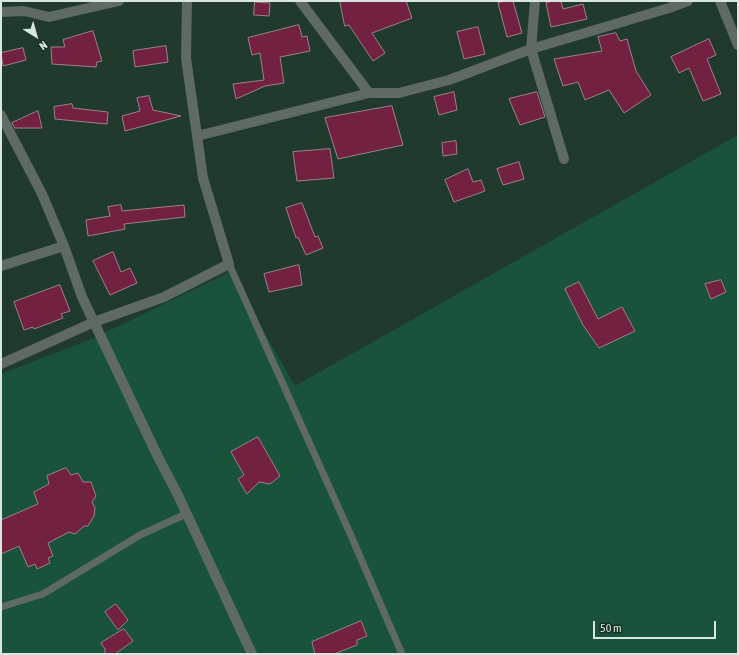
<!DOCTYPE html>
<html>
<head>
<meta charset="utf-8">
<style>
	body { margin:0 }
	#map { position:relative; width:739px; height:655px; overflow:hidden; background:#213a2e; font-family:"Asap Condensed",sans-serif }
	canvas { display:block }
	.frame { position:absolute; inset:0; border:2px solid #d8e7df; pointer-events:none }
	.north { position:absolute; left:16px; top:16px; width:40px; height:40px; -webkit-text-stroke:3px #173024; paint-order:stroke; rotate:143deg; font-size:11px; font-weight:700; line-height:16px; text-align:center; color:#d8e7df }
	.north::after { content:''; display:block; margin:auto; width:14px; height:18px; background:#d8e7df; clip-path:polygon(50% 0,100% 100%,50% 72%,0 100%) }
	.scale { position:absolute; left:593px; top:621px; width:123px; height:18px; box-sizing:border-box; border:2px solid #d8e7df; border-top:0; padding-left:5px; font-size:12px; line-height:14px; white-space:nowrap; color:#d8e7df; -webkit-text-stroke:3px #173024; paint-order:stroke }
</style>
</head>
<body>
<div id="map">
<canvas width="739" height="655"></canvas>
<div class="frame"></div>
<div class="north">N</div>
<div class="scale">50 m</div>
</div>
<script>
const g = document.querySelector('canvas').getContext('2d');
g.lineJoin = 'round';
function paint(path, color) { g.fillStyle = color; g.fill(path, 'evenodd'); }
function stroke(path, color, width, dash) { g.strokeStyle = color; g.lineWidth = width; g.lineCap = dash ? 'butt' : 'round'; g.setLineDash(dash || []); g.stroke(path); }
const green = new Path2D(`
	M 738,135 L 738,654 L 1,654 L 1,374 L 94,338 L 230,272 L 295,386 Z`);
const building = new Path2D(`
	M 340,1 L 406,1 L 412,18 L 372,33 L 385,53 L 373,61 L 349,25 L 345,26 Z
	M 506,1 L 513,1 L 522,33 L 507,37 L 498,3 Z
	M 554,1 L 561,1 L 563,9 L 583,4 L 587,19 L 551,27 L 546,3 Z
	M 255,2 L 270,3 L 269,16 L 254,15 Z
	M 299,25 L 302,37 L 307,36 L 310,51 L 280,57 L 284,83 L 265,86 L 236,99 L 233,84 L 264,80 L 260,53 L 252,55 L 248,38 Z
	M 478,27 L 485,54 L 464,59 L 457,32 Z
	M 93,31 L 102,61 L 97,62 L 96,67 L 52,64 L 51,47 L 65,47 L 63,40 Z
	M 616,33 L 620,41 L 627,39 L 636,71 L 651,95 L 624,113 L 609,90 L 585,100 L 578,82 L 563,86 L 554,59 L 602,51 L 598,37 Z
	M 709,39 L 716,55 L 707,59 L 721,94 L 703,101 L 689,68 L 679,73 L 671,57 Z
	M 166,46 L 168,62 L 135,67 L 133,51 Z
	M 23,48 L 26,60 L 3,66 L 1,53 Z
	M 454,92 L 457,110 L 439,115 L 434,97 Z
	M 537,92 L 545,117 L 520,125 L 509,99 Z
	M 149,96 L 153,110 L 181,116 L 125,131 L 122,116 L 140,111 L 137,98 Z
	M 72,104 L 73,108 L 108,112 L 107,124 L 55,119 L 54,107 Z
	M 392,106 L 403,145 L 338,159 L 325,118 Z
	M 38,111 L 42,128 L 15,128 L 12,123 Z
	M 456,141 L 457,154 L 443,156 L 442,143 Z
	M 330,149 L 334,178 L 297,181 L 293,152 Z
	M 519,162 L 524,179 L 503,185 L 497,169 Z
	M 468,169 L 473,182 L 481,180 L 485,191 L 454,202 L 445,180 Z
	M 302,203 L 315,237 L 318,236 L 323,248 L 306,255 L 298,237 L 296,238 L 286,208 Z
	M 121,205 L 122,211 L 184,205 L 185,217 L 124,224 L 125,229 L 88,236 L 86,220 L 110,216 L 108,207 Z
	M 113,252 L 121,272 L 130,268 L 137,283 L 110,295 L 93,261 Z
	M 299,265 L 302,285 L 269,292 L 264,274 Z
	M 721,280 L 726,292 L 711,299 L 705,284 Z
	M 579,282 L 598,319 L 622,307 L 635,331 L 599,348 L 583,325 L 565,289 Z
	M 60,285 L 70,311 L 61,314 L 63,318 L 34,329 L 33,327 L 24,330 L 14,302 Z
	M 258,437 L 280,476 L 270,484 L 259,482 L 247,494 L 238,479 L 244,475 L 231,452 Z
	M 66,468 L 71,475 L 78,473 L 83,482 L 91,482 L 96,496 L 92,502 L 95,508 L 94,516 L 88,526 L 84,526 L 75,534 L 69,532 L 48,543 L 53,556 L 48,558 L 50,563 L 37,569 L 35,564 L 28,567 L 19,546 L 1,554 L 1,520 L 38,504 L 34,492 L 49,484 L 47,476 Z
	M 116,604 L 128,620 L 118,630 L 105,612 Z
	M 361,621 L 367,636 L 357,640 L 357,645 L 334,654 L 315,654 L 312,642 Z
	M 124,629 L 133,641 L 115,654 L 105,654 L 105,649 L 101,643 Z`);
const lane = new Path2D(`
	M 229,264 L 349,531 L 402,654
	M 1,607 L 43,594 L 140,535 L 186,514`);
const street = new Path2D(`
	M 300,1 L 369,93
	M 535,1 L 531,49 L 564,159
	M 720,1 L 738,45
	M 1,12 L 24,11 L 49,17 L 119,1
	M 1,115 L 42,194 L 64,246 L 82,297 L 158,457 L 177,493 L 252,654
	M 197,136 L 369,93 L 399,93 L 449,80 L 531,49 L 669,8 L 688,1
	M 1,266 L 64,246
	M 1,364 L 94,322 L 164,297 L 229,264 L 203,178 L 186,58 L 187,1`);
paint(green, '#1a533c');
paint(building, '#722140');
stroke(building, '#9e8188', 1);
stroke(lane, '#5f6a64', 7);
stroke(street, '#5f6a64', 10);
</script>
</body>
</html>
